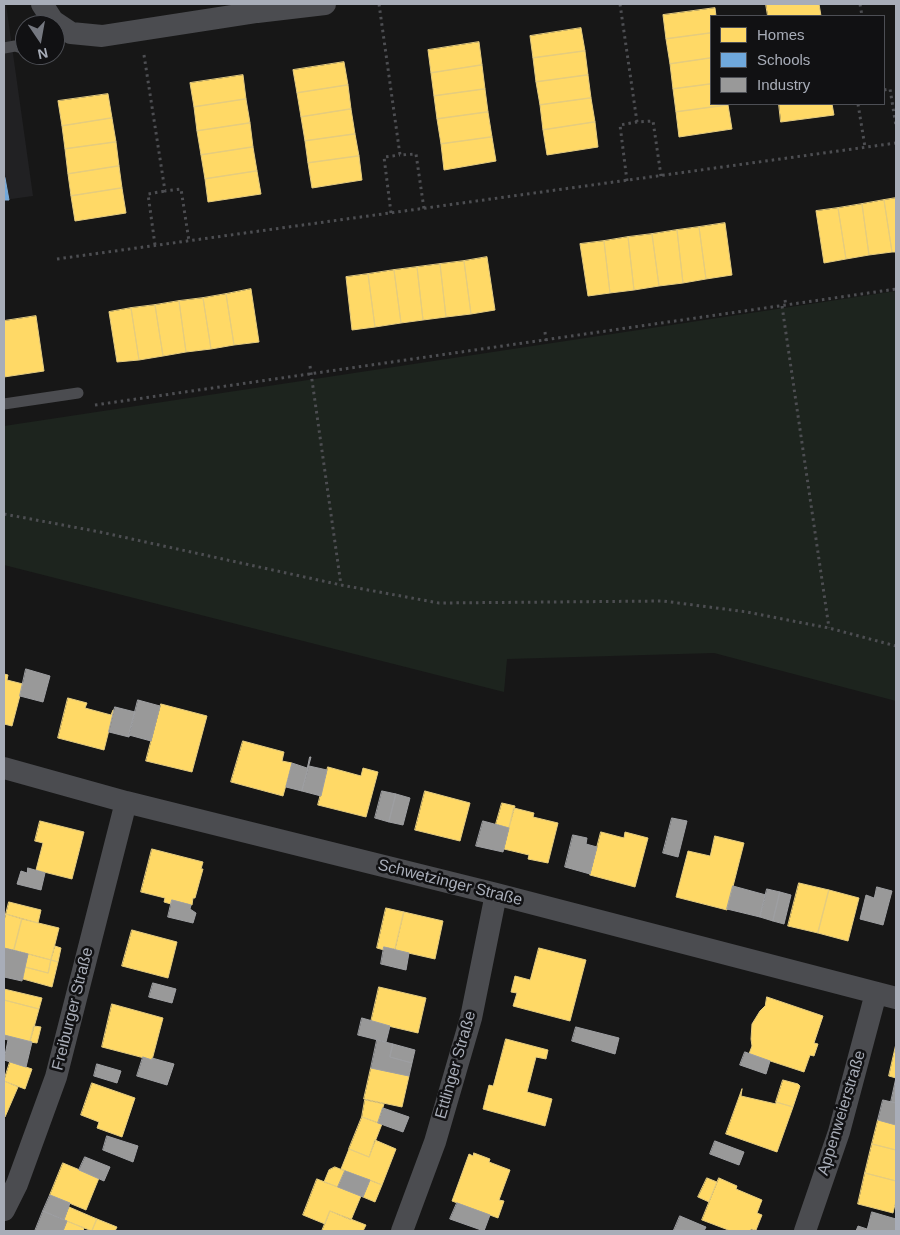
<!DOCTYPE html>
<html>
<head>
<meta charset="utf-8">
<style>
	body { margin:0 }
	#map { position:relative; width:900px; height:1235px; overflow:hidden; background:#171717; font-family:Helvetica,sans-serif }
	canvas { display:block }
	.frame { position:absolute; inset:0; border:5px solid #a8adb8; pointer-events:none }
	.legend { position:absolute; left:710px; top:15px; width:175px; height:90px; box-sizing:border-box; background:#111113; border:1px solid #4d4f55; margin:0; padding:6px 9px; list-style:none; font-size:15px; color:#a8adb8 }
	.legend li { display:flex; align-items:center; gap:10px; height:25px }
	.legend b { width:25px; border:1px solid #4d4f55 }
	.north { position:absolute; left:15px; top:15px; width:50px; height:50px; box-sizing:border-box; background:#111113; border:1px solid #4d4f55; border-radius:50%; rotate:168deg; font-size:14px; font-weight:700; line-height:20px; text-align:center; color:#a8adb8 }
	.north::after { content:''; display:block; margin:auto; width:18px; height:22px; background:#757880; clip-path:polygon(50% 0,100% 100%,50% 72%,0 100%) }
</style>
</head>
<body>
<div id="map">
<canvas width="900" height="1235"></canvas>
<div class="frame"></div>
<ul class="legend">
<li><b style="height:14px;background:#ffd966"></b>Homes</li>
<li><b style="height:14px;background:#6fa8dc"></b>Schools</li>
<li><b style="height:14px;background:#999"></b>Industry</li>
</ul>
<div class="north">N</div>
</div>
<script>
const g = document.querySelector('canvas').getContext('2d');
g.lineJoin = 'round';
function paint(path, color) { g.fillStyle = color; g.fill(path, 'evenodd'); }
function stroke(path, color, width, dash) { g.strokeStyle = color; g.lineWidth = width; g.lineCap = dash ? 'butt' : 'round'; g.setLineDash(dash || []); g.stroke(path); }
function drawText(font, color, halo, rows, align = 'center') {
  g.font = font + ' Helvetica,sans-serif'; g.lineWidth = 5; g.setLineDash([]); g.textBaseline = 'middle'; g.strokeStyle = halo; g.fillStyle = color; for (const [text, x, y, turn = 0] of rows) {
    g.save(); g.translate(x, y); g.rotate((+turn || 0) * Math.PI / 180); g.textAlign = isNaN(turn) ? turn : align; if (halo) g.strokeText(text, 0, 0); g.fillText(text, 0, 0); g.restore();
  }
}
const built = new Path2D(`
	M 4,4 L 6,4 L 33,196 L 4,200 Z`);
const green = new Path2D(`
	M 896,291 L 896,701 L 714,653 L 507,659 L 504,692 L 4,565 L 4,426 Z`);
const homes = new Path2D(`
	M 766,4 L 819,4 L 821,16 L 768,16 Z
	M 715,8 L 716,16 L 711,16 L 711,33 L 666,39 L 663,15 Z
	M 581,28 L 585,51 L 533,58 L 530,36 Z
	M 711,33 L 711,58 L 670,64 L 666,39 Z
	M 479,42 L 482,65 L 431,73 L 428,50 Z
	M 585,51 L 588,75 L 536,82 L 533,58 Z
	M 711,58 L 711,84 L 673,89 L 670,64 Z
	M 344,62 L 348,85 L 297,93 L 293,70 Z
	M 482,65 L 485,89 L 434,96 L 431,73 Z
	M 243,75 L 246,99 L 194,107 L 190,83 Z
	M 588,75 L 591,98 L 540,105 L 536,82 Z
	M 711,84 L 711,104 L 728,105 L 676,112 L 673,89 Z
	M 348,85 L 351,109 L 301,117 L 297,93 Z
	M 485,89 L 488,112 L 437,119 L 434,96 Z
	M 108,94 L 112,118 L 62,126 L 58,101 Z
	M 591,98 L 595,122 L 543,130 L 540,105 Z
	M 246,99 L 250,123 L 197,131 L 194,107 Z
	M 779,104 L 832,104 L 834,115 L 781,122 Z
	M 728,105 L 732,129 L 679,137 L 676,112 Z
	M 351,109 L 355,134 L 305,141 L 301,117 Z
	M 488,112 L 492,137 L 441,144 L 437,119 Z
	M 112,118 L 116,142 L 65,149 L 62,126 Z
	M 595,122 L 598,147 L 547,155 L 543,130 Z
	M 250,123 L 253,147 L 201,155 L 197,131 Z
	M 355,134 L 359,156 L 308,163 L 305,141 Z
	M 492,137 L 496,161 L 444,170 L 441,144 Z
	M 116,142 L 119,166 L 68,174 L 65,149 Z
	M 253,147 L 257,171 L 205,179 L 201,155 Z
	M 359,156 L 362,180 L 312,188 L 308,163 Z
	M 119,166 L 122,188 L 71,196 L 68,174 Z
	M 257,171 L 261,194 L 208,202 L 205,179 Z
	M 122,188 L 126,213 L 75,221 L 71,196 Z
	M 896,198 L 896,252 L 892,252 L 884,200 Z
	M 884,200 L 892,252 L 869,255 L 862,204 Z
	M 862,204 L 869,255 L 846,259 L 838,208 Z
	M 838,208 L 846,259 L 824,263 L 816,211 Z
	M 725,223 L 732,275 L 706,279 L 699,227 Z
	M 699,227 L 706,279 L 683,283 L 677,230 Z
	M 677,230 L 683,283 L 659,286 L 652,234 Z
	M 652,234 L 659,286 L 634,290 L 628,237 Z
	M 628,237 L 634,290 L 610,293 L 604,241 Z
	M 604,241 L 610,293 L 588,296 L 580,244 Z
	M 487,257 L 495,310 L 471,314 L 464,261 Z
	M 464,261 L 471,314 L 446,317 L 440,264 Z
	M 440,264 L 446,317 L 423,320 L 417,267 Z
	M 417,267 L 423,320 L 401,323 L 394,270 Z
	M 394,270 L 401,323 L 375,327 L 368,274 Z
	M 368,274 L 375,327 L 352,330 L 346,277 Z
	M 251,289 L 259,342 L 234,345 L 226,294 Z
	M 226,294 L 234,345 L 211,349 L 203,298 Z
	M 203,298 L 211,349 L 186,352 L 179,301 Z
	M 179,301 L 186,352 L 163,356 L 155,305 Z
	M 155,305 L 163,356 L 139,360 L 131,308 Z
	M 131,308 L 139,360 L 117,362 L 109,312 Z
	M 36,316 L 44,371 L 4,377 L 4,321 Z
	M 4,674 L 8,675 L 7,680 L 23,684 L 12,726 L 4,724 Z
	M 68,698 L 87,703 L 85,708 L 111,715 L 113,710 L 114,710 L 104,750 L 58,738 Z
	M 161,704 L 207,716 L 192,772 L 146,761 Z
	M 243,741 L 284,752 L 282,761 L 292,763 L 283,796 L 231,782 Z
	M 328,767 L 361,776 L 363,768 L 378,772 L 366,817 L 318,805 Z
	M 425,791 L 470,803 L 460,841 L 415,830 Z
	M 502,803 L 515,806 L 509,828 L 496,824 Z
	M 514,808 L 534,813 L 533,817 L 558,823 L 548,863 L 528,859 L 529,855 L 504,849 Z
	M 40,821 L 84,832 L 72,879 L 36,870 L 43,843 L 35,841 Z
	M 601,832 L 624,838 L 625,832 L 648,838 L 635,887 L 590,875 Z
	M 715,836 L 744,843 L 727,910 L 676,897 L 688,851 L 710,856 Z
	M 152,849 L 203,862 L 201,869 L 203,869 L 195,898 L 193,898 L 192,905 L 172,900 L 171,904 L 164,902 L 165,898 L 141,892 Z
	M 799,883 L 829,890 L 818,933 L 788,926 Z
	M 829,890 L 859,898 L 848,941 L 818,933 Z
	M 9,902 L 41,910 L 38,923 L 6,914 Z
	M 386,908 L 404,912 L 395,949 L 384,947 L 384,950 L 377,948 Z
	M 404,912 L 443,921 L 435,959 L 395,950 Z
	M 6,914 L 22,919 L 14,950 L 4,948 L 4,922 Z
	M 22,919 L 59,928 L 51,960 L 14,950 Z
	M 132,930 L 177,942 L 168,978 L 122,966 Z
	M 55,946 L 61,948 L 58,962 L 51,960 Z
	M 539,948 L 586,960 L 570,1021 L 513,1006 L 517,993 L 511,992 L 515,976 L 530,980 Z
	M 28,954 L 51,960 L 48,973 L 25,967 Z
	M 51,960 L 58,962 L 52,987 L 23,979 L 25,967 L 48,973 Z
	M 379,987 L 426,998 L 418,1033 L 371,1022 Z
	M 4,989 L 42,998 L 39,1009 L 4,1000 Z
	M 767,997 L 823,1016 L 814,1043 L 818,1044 L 814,1056 L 810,1055 L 804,1072 L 749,1054 L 752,1046 L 751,1039 L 752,1024 L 760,1011 L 765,1006 Z
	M 4,1000 L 39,1009 L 30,1042 L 4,1035 Z
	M 112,1004 L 163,1018 L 152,1060 L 102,1047 Z
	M 34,1026 L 41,1027 L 37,1043 L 30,1042 Z
	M 506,1039 L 548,1050 L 546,1059 L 536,1057 L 527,1092 L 552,1099 L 545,1126 L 483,1109 L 489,1085 L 493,1086 Z
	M 896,1044 L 896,1078 L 889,1076 Z
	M 10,1062 L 32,1069 L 25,1089 L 4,1081 Z
	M 371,1068 L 409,1076 L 402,1107 L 364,1099 Z
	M 783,1080 L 798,1084 L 800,1086 L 793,1107 L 776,1102 Z
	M 4,1081 L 18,1087 L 5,1117 L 4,1116 Z
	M 92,1083 L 135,1098 L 122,1137 L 97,1128 L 99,1122 L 81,1115 Z
	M 742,1089 L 741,1096 L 776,1104 L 776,1102 L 793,1107 L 777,1152 L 726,1134 Z
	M 365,1100 L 384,1104 L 378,1123 L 362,1117 Z
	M 362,1117 L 382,1124 L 369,1157 L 349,1149 Z
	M 878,1120 L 896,1125 L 896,1150 L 872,1144 Z
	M 375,1140 L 396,1149 L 382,1185 L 341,1169 L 349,1149 L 369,1157 Z
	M 872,1144 L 896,1150 L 896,1181 L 865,1173 Z
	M 474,1153 L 490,1159 L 489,1162 L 510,1170 L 499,1200 L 504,1201 L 498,1218 L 452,1201 L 469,1154 L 473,1156 Z
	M 63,1163 L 99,1178 L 86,1210 L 50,1195 Z
	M 335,1167 L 345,1171 L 338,1187 L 324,1182 L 329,1170 Z
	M 865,1173 L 896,1181 L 896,1200 L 893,1213 L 858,1204 Z
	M 707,1178 L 717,1182 L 709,1202 L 698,1197 Z
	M 719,1178 L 737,1186 L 736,1189 L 762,1200 L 757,1213 L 762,1215 L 756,1230 L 751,1229 L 750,1231 L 731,1231 L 702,1220 Z
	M 317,1179 L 361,1196 L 351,1220 L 330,1211 L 325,1224 L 303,1215 Z
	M 370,1180 L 382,1185 L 375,1202 L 363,1197 Z
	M 69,1207 L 97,1219 L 92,1231 L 64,1220 Z
	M 330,1211 L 366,1225 L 363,1231 L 322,1231 Z
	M 97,1219 L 117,1227 L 115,1231 L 92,1231 Z
	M 67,1221 L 84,1228 L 83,1231 L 63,1231 Z`);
const schools = new Path2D(`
	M 5,178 L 9,200 L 4,200 L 4,179 Z`);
const industry = new Path2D(`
	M 26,669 L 50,676 L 43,702 L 20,696 Z
	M 138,700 L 160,706 L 151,741 L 129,735 Z
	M 115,707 L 135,712 L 129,737 L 109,732 Z
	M 310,757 L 311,757 L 302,791 L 286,787 L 292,763 L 307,768 Z
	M 309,766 L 327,770 L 321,796 L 302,791 Z
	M 382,791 L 396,794 L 389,822 L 375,818 Z
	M 396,794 L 410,798 L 403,825 L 389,822 Z
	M 672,818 L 687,821 L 678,857 L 663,853 Z
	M 483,821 L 509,828 L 503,852 L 476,846 Z
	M 573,835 L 587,838 L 586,844 L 597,847 L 590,874 L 565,867 Z
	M 28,868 L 45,873 L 41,890 L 17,884 L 21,871 L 27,873 Z
	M 733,886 L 766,895 L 760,917 L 727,909 Z
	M 877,887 L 892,891 L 883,925 L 860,919 L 866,895 L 874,898 Z
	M 767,889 L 780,892 L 773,921 L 760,917 Z
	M 780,892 L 791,895 L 784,924 L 773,921 Z
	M 172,900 L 191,905 L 190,909 L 196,913 L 193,923 L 168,917 Z
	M 384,947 L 409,953 L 406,970 L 381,964 Z
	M 4,948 L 28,954 L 22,981 L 4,977 Z
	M 153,983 L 176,989 L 172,1003 L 149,997 Z
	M 362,1018 L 390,1026 L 386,1042 L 358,1035 Z
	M 576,1027 L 619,1038 L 615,1054 L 572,1041 Z
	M 4,1035 L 32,1042 L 26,1067 L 4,1060 L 8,1040 L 4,1039 Z
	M 377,1040 L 393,1044 L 390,1057 L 412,1063 L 409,1076 L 371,1068 Z
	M 393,1044 L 415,1050 L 412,1063 L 390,1057 Z
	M 745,1052 L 770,1061 L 766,1074 L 740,1065 Z
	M 143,1057 L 152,1060 L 152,1058 L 174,1064 L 167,1085 L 137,1076 Z
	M 97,1064 L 121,1071 L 117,1083 L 94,1076 Z
	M 896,1078 L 896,1103 L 891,1102 Z
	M 883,1100 L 896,1103 L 896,1125 L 878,1120 Z
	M 383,1108 L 409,1117 L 403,1132 L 378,1123 Z
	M 107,1136 L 138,1146 L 133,1162 L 103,1150 Z
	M 715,1141 L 744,1152 L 739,1165 L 710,1154 Z
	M 85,1157 L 110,1167 L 104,1181 L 79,1170 Z
	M 345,1171 L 370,1180 L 363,1197 L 338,1187 Z
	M 50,1195 L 70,1203 L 64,1220 L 43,1211 Z
	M 457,1203 L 490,1215 L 484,1231 L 450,1219 Z
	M 43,1211 L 67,1221 L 63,1231 L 35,1231 Z
	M 872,1212 L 896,1219 L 896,1231 L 856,1231 L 858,1226 L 867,1229 Z
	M 680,1216 L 706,1227 L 704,1231 L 674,1230 Z`);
const path = new Path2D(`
	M 379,4 L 400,155 L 416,154 L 424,209
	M 620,4 L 637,122 L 653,121 L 661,176
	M 860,4 L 862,16
	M 144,55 L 165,191 L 181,189 L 189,241
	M 884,90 L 890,89 L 896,126
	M 858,104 L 865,147
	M 627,181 L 620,125 L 637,122
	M 391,213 L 384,157 L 400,155
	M 155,245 L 148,194 L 165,191
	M 57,259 L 896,143
	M 785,300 L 786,306
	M 782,306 L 829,628
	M 545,332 L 546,341
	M 310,366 L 341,585
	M 95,405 L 896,289
	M 4,514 L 100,532 L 341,585 L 439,603 L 663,601 L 747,612 L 829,628 L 896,646`);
const service = new Path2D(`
	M 4,48 L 15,46 L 25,49
	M 4,404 L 78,393`);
const minor = new Path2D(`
	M 42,4 L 53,21 L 71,33 L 102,36 L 257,12 L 325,4
	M 4,768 L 126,802 L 496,894 L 896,998
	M 4,1210 L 17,1184 L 56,1077 L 126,802
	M 402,1231 L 435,1142 L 471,1018 L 496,894
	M 805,1231 L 839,1132 L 876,993`);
const streetNames = [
	["Schwetzinger Straße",450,883,14],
	["Freiburger Straße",73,1009,-76],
	["Ettlinger Straße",456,1065,-74],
	["Appenweierstraße",842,1113,-73]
];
paint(built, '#212123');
paint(green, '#1d241e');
paint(homes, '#ffd966');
stroke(homes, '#e5cc7f', 1);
paint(schools, '#6fa8dc');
stroke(schools, '#80aad1', 1);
paint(industry, '#999');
stroke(industry, '#9e9fa2', 1);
stroke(path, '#4d4e52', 3, [2.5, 4]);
stroke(service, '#4b4c50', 11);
stroke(minor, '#4b4c50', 22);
drawText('16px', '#a8adb8', '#111113', streetNames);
</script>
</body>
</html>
